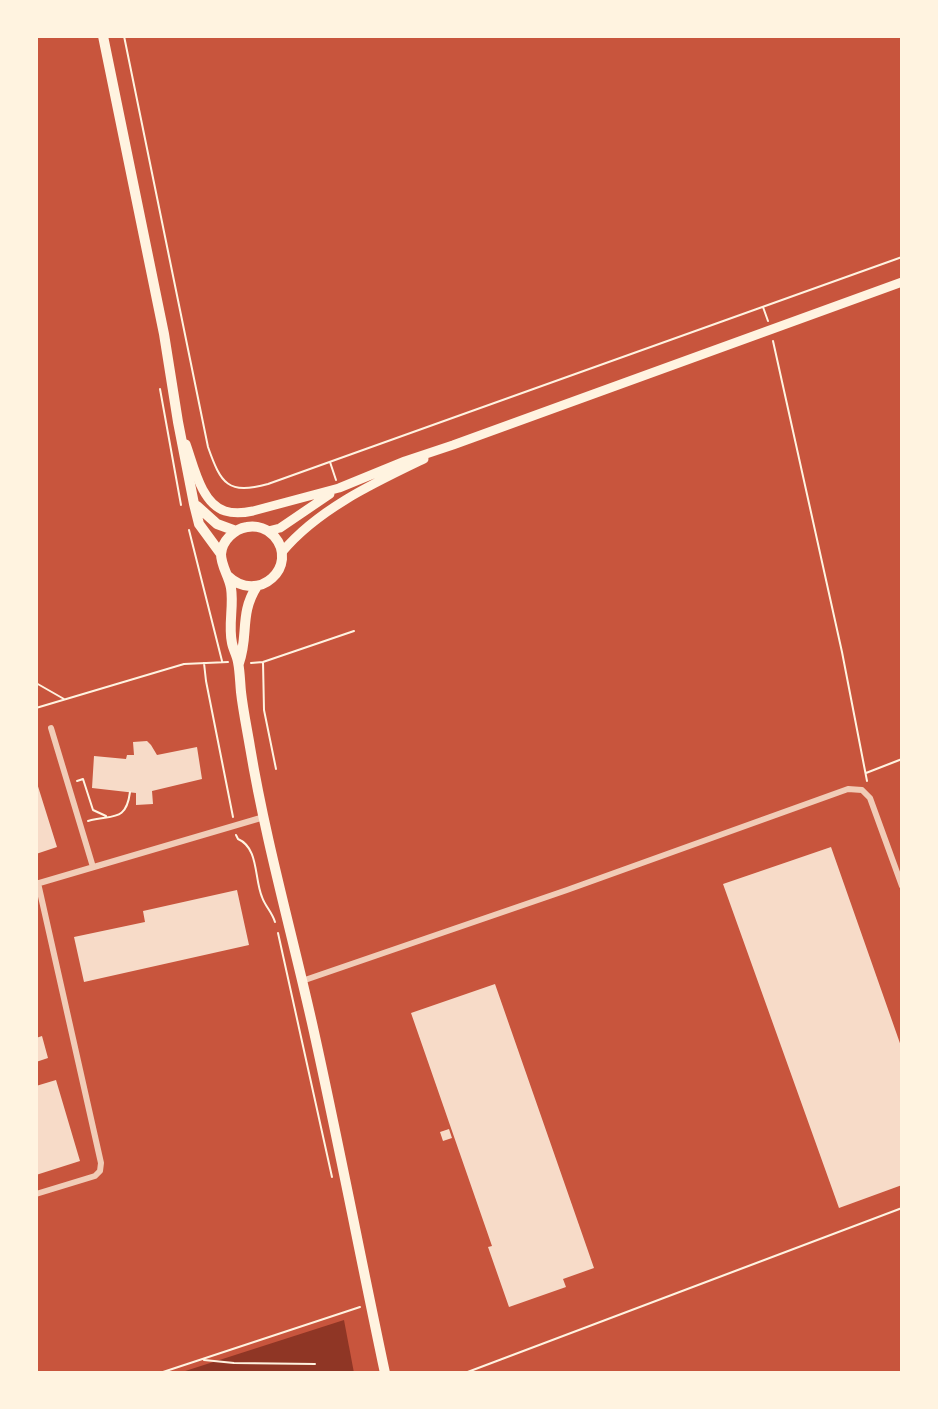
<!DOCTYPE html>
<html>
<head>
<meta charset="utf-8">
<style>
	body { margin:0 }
	#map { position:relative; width:938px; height:1409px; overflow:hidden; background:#c8553d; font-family:Manrope,sans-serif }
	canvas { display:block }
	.frame { position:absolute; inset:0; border:38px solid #fff3e0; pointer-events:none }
</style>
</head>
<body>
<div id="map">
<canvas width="938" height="1409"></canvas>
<div class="frame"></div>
</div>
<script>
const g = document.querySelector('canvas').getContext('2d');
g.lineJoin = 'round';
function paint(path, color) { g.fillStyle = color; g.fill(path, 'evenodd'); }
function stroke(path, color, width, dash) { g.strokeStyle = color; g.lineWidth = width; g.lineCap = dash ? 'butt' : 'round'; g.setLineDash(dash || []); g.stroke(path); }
const water = new Path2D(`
	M 344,1320 L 354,1373 L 179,1373 Z`);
const building = new Path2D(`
	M 147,741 L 151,745 L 157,755 L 197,747 L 202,779 L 152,791 L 153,804 L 136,805 L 136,793 L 92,788 L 94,756 L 126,759 L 127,755 L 134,755 L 133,742 Z
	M 36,780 L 57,847 L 36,854 Z
	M 831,847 L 902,1049 L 902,1185 L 839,1208 L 723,884 Z
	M 237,890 L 249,945 L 84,982 L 74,937 L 145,922 L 143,911 Z
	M 495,984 L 594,1268 L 563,1279 L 566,1287 L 509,1307 L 488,1247 L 492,1246 L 411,1013 Z
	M 42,1036 L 48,1058 L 36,1062 L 36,1038 Z
	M 56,1080 L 80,1161 L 36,1175 L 36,1086 Z
	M 449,1129 L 452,1138 L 443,1141 L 440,1132 Z`);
const path = new Path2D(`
	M 124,36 L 208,447 C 221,484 228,495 268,484 L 902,257
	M 763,307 L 768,321
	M 773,341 L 842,652 L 867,781
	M 160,389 L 181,505
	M 330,462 L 336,480
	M 189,530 L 222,661
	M 263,662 L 264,710 L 276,769
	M 204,663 L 206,681 L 233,817
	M 251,663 L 263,662 L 354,631
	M 36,683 L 64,699
	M 36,708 L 184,664 L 228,662
	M 866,773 L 902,759
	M 77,781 L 83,779 L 93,810 L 106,816
	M 88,821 C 112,814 126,823 130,792
	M 236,835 L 238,839 C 259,848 254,878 262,897 C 265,906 272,912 275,922
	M 278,933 L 332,1177
	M 204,1360 L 234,1363 L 315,1364
	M 160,1373 L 360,1307
	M 465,1373 L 902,1208`);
const minor = new Path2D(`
	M 51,728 L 93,867
	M 36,884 L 264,817
	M 302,981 L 567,890 L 848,789 L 862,790 L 870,798 L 902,886
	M 36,1194 L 95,1176 L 100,1171 L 101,1163 L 38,883`);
const secondary = new Path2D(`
	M 186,444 C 194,466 201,503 225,511 C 234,514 244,513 253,511 L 339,488 L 405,461 L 453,445 L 902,282
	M 268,531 L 280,528 L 330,494
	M 282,552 C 318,509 374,483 424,459`);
const primary = new Path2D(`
	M 103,36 L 164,334 L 178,422 L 194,504 L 199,524 L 221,554
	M 197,506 L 217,524 L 236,531
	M 228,576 C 258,605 300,566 274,536 C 268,529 257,525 247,527 C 234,529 222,541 221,554 C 221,566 229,576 231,588 C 234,606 228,625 232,643 C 233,649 237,655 238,662 C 240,672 240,682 241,692 C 243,710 247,729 250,747 C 266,843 293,937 314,1032 C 339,1145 361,1260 385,1373
	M 239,663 C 249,635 239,614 257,586`);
paint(water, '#8f3625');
paint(building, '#f7dbc8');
stroke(path, '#fff3e0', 2);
stroke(minor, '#f1ccb7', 6);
stroke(secondary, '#fff3e0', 9);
stroke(primary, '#fff3e0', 10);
</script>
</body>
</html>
